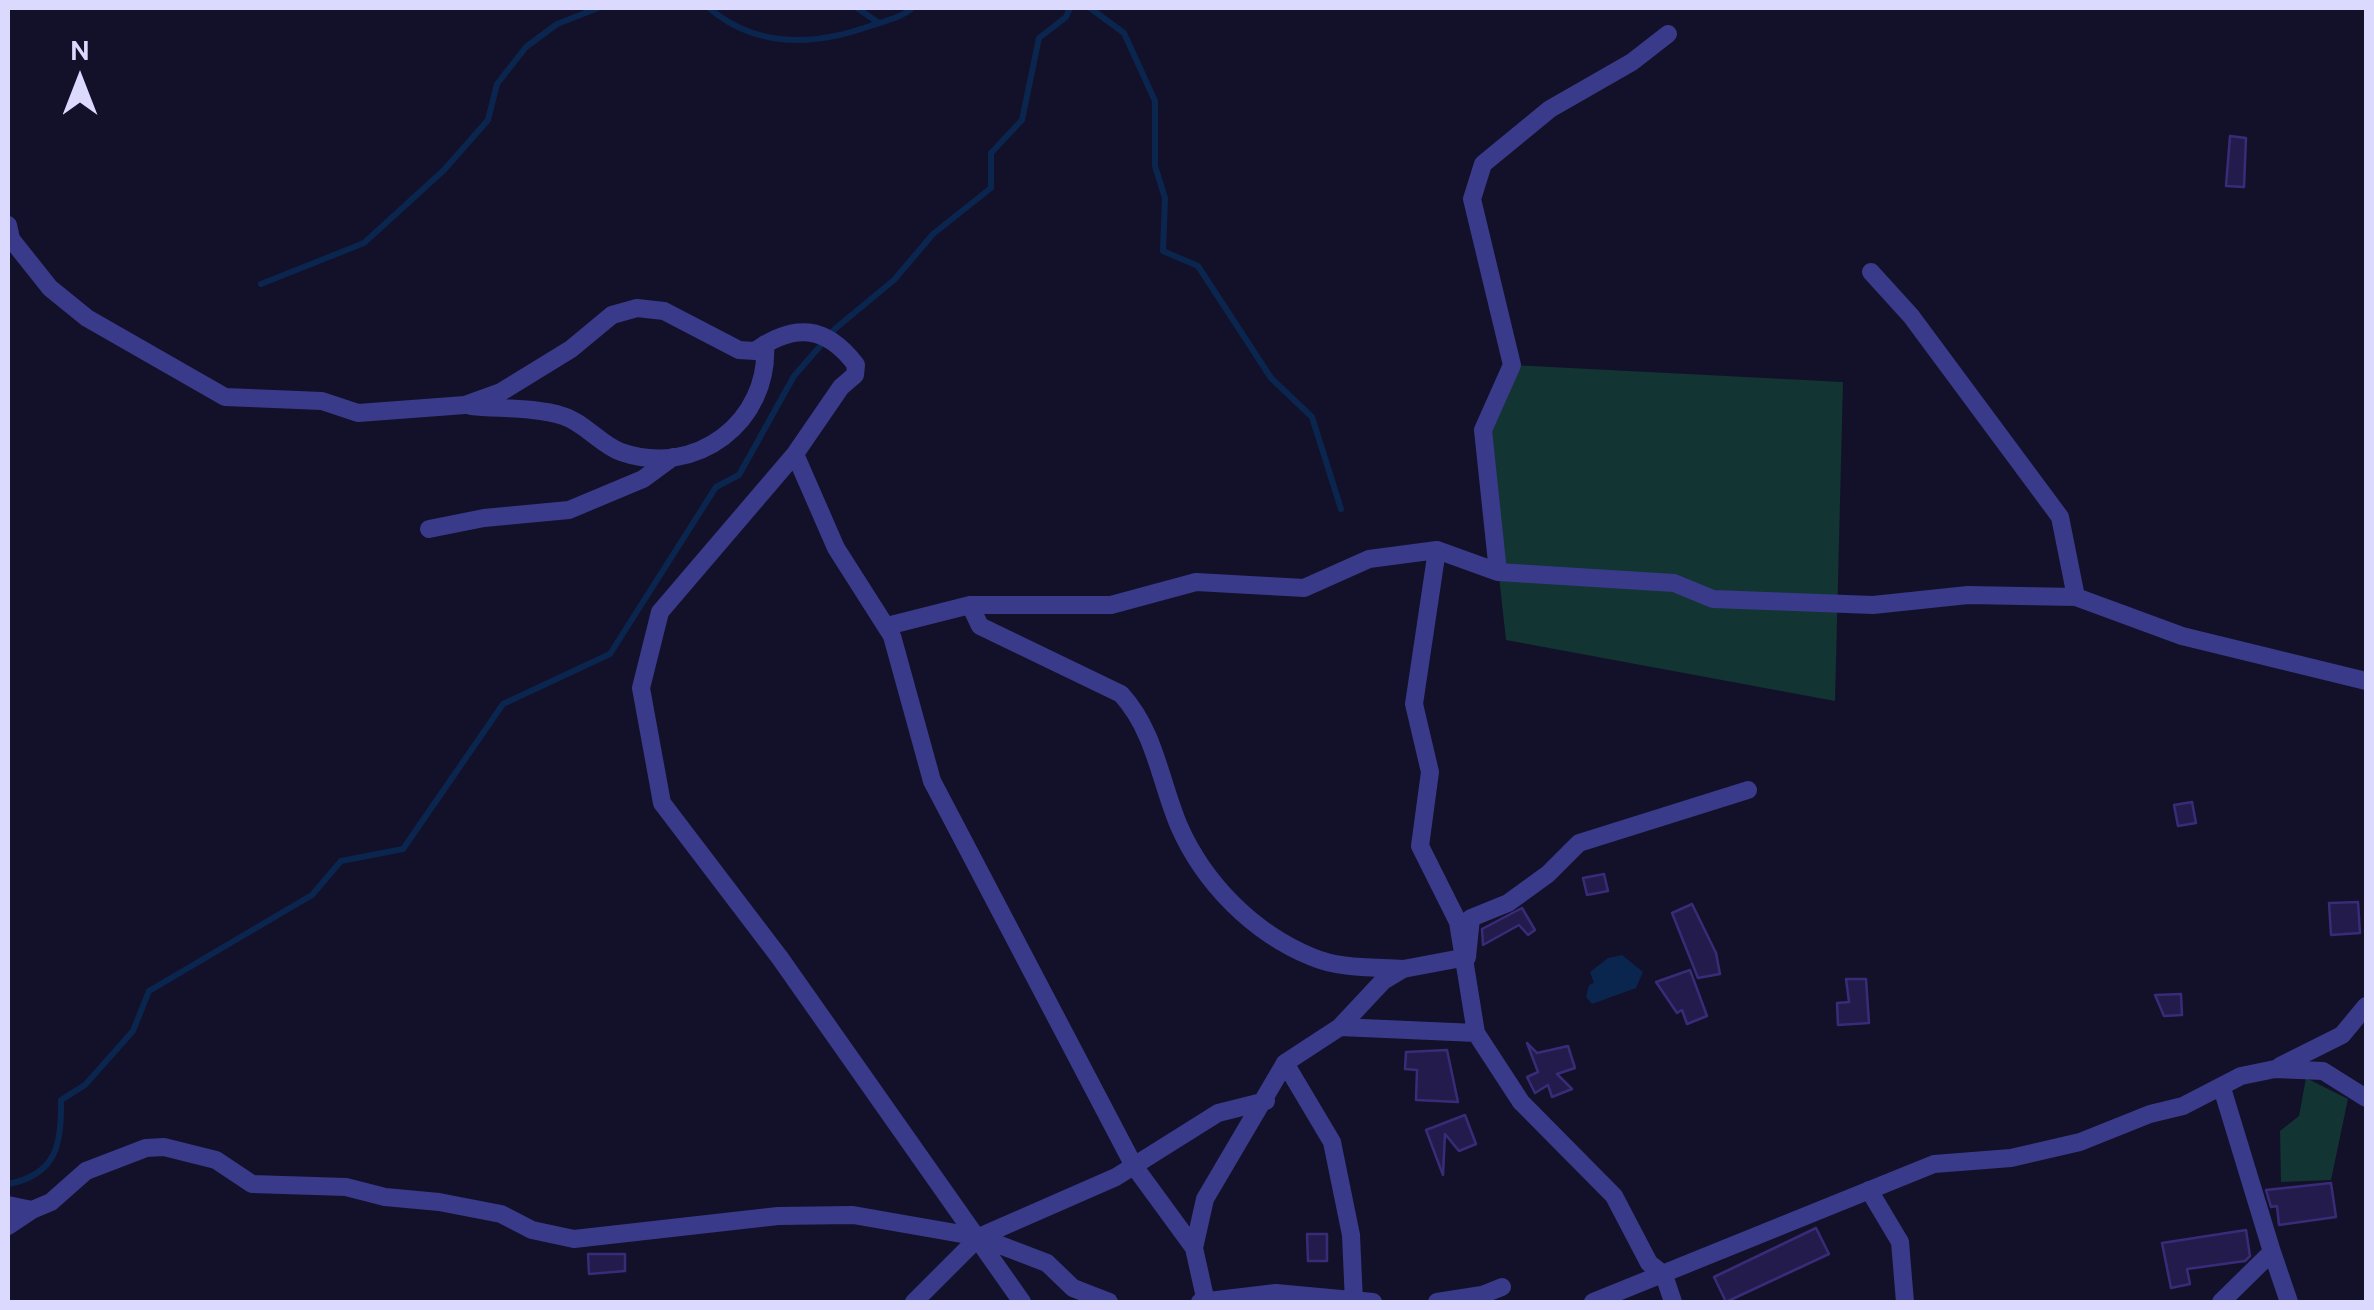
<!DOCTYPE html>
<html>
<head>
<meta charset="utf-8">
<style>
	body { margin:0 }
	#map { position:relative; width:2374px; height:1310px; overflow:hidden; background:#13102a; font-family:Cabin,sans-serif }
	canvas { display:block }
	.frame { position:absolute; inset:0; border:10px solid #dcd9ff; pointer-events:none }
	.north { position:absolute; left:30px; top:30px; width:100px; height:100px; -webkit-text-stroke:8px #13102a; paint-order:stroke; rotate:0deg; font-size:28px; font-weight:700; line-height:40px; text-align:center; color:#dcd9ff }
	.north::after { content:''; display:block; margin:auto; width:35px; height:45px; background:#dcd9ff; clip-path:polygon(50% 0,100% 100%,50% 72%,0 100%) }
</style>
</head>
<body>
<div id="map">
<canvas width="2374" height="1310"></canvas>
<div class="frame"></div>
<div class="north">N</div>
</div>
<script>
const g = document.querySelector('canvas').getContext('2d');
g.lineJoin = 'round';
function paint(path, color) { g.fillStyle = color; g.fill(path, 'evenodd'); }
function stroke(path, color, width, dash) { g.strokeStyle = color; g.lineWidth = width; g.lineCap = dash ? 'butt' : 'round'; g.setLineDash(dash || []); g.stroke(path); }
const green = new Path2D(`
	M 1512,365 L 1843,382 L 1835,701 L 1506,640 L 1483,430 Z
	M 2306,1078 L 2348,1099 L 2331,1180 L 2281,1182 L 2280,1131 L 2299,1116 Z`);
const water = new Path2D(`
	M 1622,955 L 1643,972 L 1636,988 L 1592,1004 L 1586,997 L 1589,985 L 1594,983 L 1590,972 L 1608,958 Z`);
const stream = new Path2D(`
	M 709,8 C 756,48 814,46 870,26 C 884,21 901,18 912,8
	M 857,8 L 879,23
	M 1090,8 L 1124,33 L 1155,101 L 1155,166 L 1165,198 L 1163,251 L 1198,266 L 1271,378 L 1312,417 L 1341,509
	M 261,284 L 364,243 L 444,170 L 488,120 L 497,84 L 526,47 L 557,24 L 598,8
	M 8,1184 C 56,1175 62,1145 61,1100 L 85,1085 L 133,1031 L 149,991 L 312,895 L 341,861 L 403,849 L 503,704 L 610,654 L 716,487 L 739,475 L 794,376 L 836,328 L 894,280 L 933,234 L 991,188 L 991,153 L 1022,120 L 1039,38 L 1066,17 L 1070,8`);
const building = new Path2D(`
	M 2230,136 L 2246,138 L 2244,187 L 2226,186 Z
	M 2192,802 L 2196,823 L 2178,826 L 2174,805 Z
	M 1604,874 L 1608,891 L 1587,895 L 1583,878 Z
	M 2358,902 L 2360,933 L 2331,935 L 2329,903 Z
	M 1692,904 L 1716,953 L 1720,974 L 1698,978 L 1672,913 Z
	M 1522,908 L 1535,930 L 1528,935 L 1519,925 L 1483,945 L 1482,929 Z
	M 1690,970 L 1707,1016 L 1687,1024 L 1682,1010 L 1677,1013 L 1656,982 Z
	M 1846,979 L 1866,979 L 1869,1023 L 1838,1025 L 1837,1003 L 1849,1002 Z
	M 2181,994 L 2182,1015 L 2164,1016 L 2155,995 Z
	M 1527,1043 L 1537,1053 L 1568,1046 L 1575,1068 L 1557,1074 L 1572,1089 L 1552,1097 L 1548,1085 L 1535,1093 L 1527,1077 L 1538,1072 Z
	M 1447,1050 L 1458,1102 L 1416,1100 L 1417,1070 L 1405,1069 L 1406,1052 Z
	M 1465,1115 L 1476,1144 L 1459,1151 L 1445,1134 L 1443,1175 L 1426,1130 Z
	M 2331,1183 L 2336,1217 L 2279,1225 L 2277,1206 L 2271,1207 L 2266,1190 Z
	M 1816,1228 L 1829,1254 L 1726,1302 L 1714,1277 Z
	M 2246,1230 L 2250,1256 L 2245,1261 L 2187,1269 L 2190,1284 L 2171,1288 L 2162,1243 Z
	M 1307,1234 L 1327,1234 L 1327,1261 L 1308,1261 Z
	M 588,1254 L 625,1254 L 625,1271 L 589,1274 Z`);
const street = new Path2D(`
	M 8,225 L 11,239 L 50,288 L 87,318 L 225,397 L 322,401 L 358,413 L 465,405 L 501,392 L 571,349 L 612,315 L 637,308 L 664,311 L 739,350 L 755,351 C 794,323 826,325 856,365 L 855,375 L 841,387 L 795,454 L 836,548 L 892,636 L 932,781 L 1134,1166 L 1194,1248 L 1206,1302
	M 1871,272 L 1911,316 L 2060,517 L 2076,597
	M 471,406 C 499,409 535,407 563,416 C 585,423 601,445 621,452 C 696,478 770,422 765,344
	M 795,454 L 660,612 L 641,688 L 662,803 L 780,958 L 1022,1302
	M 429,529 L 484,518 L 569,510 L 643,479 L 673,457
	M 1437,550 L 1414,704 L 1430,772 L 1420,846 L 1458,922 L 1476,1033 L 1521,1102 L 1614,1196 L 1649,1263 L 1664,1275 L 1673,1302
	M 1498,572 L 1483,430 L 1512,365 L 1472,199 L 1483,164 L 1550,109 L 1632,62 L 1668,34
	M 970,605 L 980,626 L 1121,694 C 1155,731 1160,781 1179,826 C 1204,883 1253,933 1312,957 C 1340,969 1373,967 1403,969
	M 887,626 L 970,605 L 1111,605 L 1196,582 L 1304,588 L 1369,559 L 1437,550 L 1498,572 L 1674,583 L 1713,599 L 1873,605 L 1968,595 L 2076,597 L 2182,636 L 2366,681
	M 1340,1027 L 1476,1033
	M 1285,1063 L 1332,1142 L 1351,1235 L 1354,1302
	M 2280,1066 L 2342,1035 L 2366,1006
	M 1869,1190 L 1900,1242 L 1905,1302
	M 8,1205 L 32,1210 L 51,1202 L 86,1171 L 146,1148 L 164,1147 L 216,1160 L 252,1184 L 346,1187 L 385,1197 L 439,1202 L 501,1214 L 532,1230 L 574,1239 L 778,1216 L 853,1215 L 979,1237 L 1047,1263 L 1073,1288 L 1109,1302
	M 8,1226 L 32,1210
	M 1194,1248 L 1205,1199 L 1285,1063 L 1340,1027 L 1383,981 L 1403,969 L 1467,957 L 1471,918 L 1508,903 L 1548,874 L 1579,843 L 1748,790
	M 2272,1252 L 2289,1302
	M 914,1302 L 979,1237 L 1116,1177 L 1218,1113 L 1266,1101
	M 1200,1302 L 1276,1293 L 1373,1302
	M 1437,1302 L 1482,1295 L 1502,1287
	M 1593,1302 L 1934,1164 L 2011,1158 L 2080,1142 L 2150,1114 L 2183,1106 L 2241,1076 L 2275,1069 L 2323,1071 L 2366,1098
	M 2221,1302 L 2272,1252 L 2222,1088`);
paint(green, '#123432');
paint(water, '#0b264e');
stroke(stream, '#0b264e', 6);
paint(building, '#231b4c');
stroke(building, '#382c78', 2.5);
stroke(street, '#393a8a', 18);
</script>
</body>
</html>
